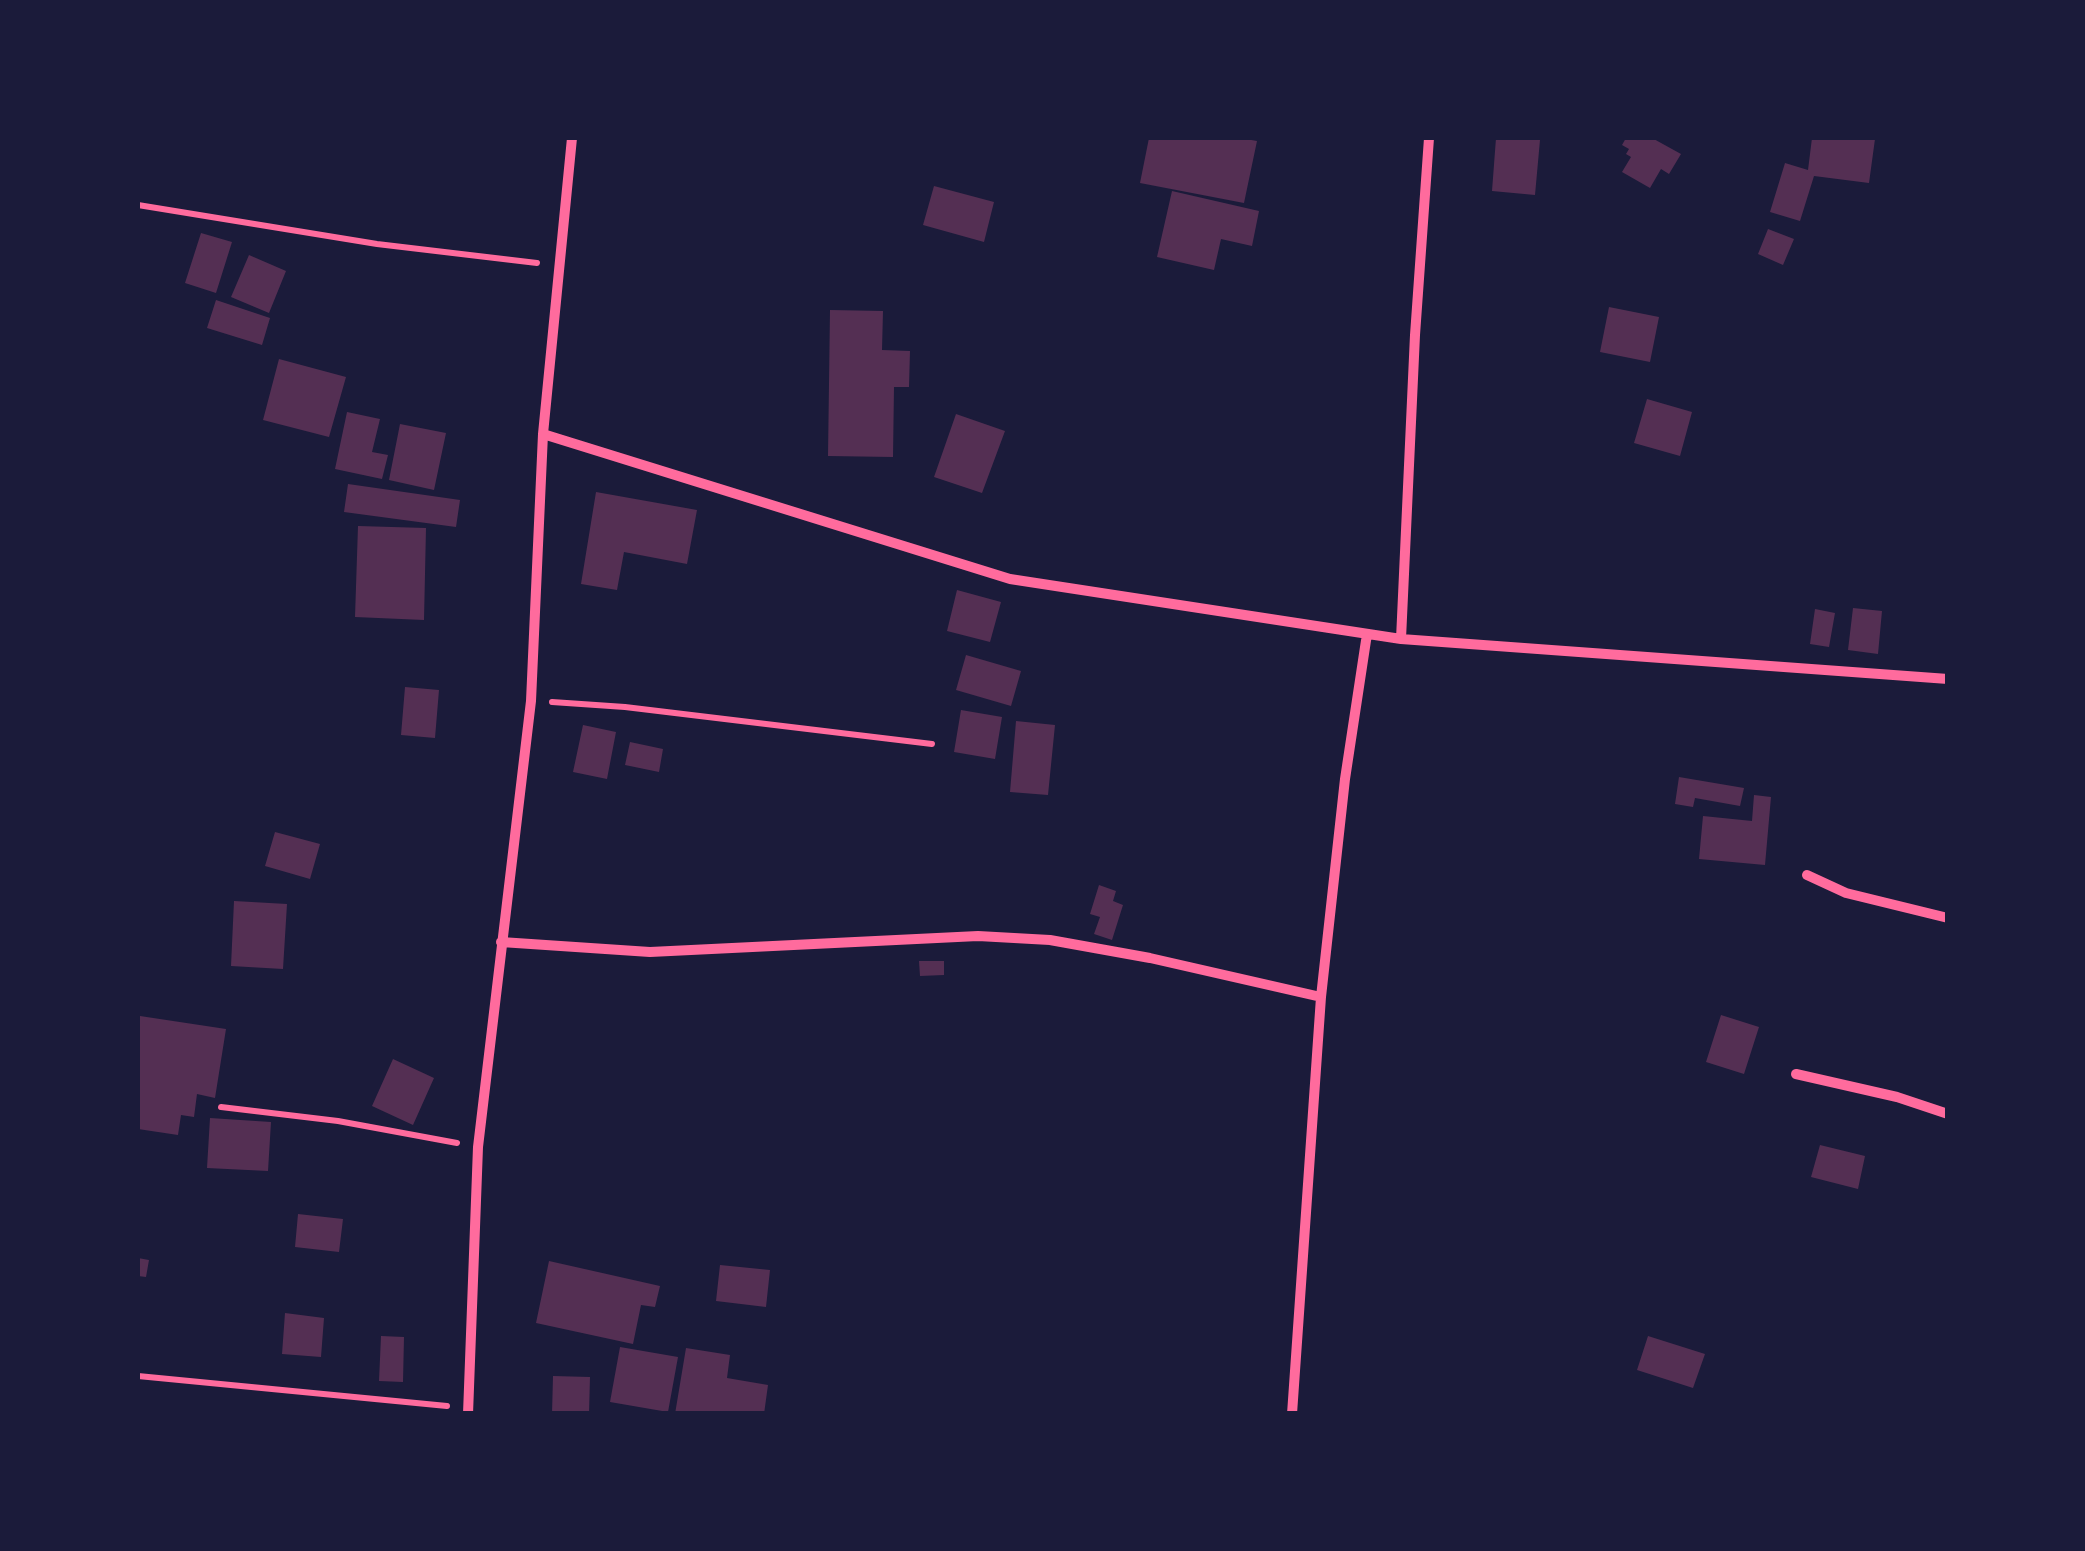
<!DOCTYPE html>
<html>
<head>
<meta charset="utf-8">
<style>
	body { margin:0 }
	#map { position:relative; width:2085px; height:1551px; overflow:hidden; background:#1b1b3a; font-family:Figtree,sans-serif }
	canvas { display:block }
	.frame { position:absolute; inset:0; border:140px solid #1b1b3a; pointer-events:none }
</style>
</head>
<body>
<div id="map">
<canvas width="2085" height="1551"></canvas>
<div class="frame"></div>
</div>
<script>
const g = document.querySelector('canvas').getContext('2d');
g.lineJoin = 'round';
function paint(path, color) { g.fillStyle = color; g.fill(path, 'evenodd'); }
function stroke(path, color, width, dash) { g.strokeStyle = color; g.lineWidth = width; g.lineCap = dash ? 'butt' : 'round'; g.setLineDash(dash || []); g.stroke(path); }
const building = new Path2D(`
	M 1149,138 L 1240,138 L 1257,141 L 1244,203 L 1140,183 Z
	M 1496,138 L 1540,140 L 1535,195 L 1492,191 Z
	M 1626,138 L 1652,138 L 1681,154 L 1669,174 L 1661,169 L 1650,188 L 1622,172 L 1631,157 L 1626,154 L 1629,149 L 1622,145 Z
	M 1812,138 L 1875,139 L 1869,183 L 1814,176 L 1800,221 L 1770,212 L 1785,163 L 1808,170 Z
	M 934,186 L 994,202 L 984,242 L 923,225 Z
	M 1172,191 L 1259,211 L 1252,246 L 1221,239 L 1214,270 L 1157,257 Z
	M 1768,229 L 1794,239 L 1783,265 L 1758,254 Z
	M 201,233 L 232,242 L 216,293 L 185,283 Z
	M 249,255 L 286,271 L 269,313 L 231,297 Z
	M 216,300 L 270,318 L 262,345 L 207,328 Z
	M 1609,307 L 1659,317 L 1650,362 L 1600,352 Z
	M 830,310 L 883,311 L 882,350 L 910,351 L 909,387 L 894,387 L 893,457 L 828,456 Z
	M 279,359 L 346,377 L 329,437 L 263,420 Z
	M 1647,399 L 1692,412 L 1680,456 L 1634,443 Z
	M 347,412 L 380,419 L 372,452 L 388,455 L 382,479 L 335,469 Z
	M 956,414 L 1005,431 L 982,493 L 934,477 Z
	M 400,424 L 446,433 L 434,490 L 389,480 Z
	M 348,484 L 460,500 L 456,527 L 344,512 Z
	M 596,492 L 697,510 L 687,564 L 624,552 L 617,590 L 581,584 Z
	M 358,526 L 426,528 L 424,620 L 355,617 Z
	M 957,590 L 1001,602 L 990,642 L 947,631 Z
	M 1853,608 L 1882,611 L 1878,654 L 1848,650 Z
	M 1815,609 L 1835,613 L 1829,647 L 1810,644 Z
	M 966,655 L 1021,671 L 1011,706 L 956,690 Z
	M 405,687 L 439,690 L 435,738 L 401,735 Z
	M 961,710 L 1002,717 L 995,759 L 954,752 Z
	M 1016,721 L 1055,725 L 1048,795 L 1010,792 Z
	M 583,725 L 616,732 L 607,779 L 573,772 Z
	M 630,742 L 663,749 L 659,772 L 625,765 Z
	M 1679,777 L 1744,788 L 1740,806 L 1695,798 L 1693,807 L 1675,804 Z
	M 1754,795 L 1771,797 L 1765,865 L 1699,859 L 1703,816 L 1752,821 Z
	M 275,832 L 320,844 L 310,879 L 265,866 Z
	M 1099,885 L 1116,891 L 1113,901 L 1123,905 L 1112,940 L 1094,934 L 1100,917 L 1090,914 Z
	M 234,901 L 287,904 L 283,969 L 231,966 Z
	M 919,961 L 944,961 L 944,975 L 920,976 Z
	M 1721,1015 L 1759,1027 L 1744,1074 L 1706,1062 Z
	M 140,1016 L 226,1029 L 215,1098 L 197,1094 L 194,1117 L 181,1115 L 178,1135 L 138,1129 Z
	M 393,1059 L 434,1078 L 413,1125 L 372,1106 Z
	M 210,1118 L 271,1122 L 268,1171 L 207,1168 Z
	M 1820,1145 L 1865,1156 L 1858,1189 L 1811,1177 Z
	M 298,1214 L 343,1219 L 339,1252 L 295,1247 Z
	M 138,1258 L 149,1260 L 146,1277 L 138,1276 Z
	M 549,1261 L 660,1286 L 655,1307 L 641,1305 L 633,1344 L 536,1323 Z
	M 720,1265 L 770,1270 L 766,1307 L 716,1301 Z
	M 285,1313 L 324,1318 L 321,1357 L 282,1354 Z
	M 381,1336 L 404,1337 L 403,1382 L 379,1381 Z
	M 1648,1336 L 1705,1354 L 1693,1388 L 1637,1370 Z
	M 620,1347 L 678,1357 L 668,1412 L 610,1402 Z
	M 686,1348 L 730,1355 L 727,1378 L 768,1385 L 764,1414 L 722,1411 L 721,1414 L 675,1414 Z
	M 553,1376 L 590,1377 L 589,1414 L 552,1414 Z`);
const path = new Path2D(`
	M 138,205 L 377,244 L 537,263
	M 552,702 L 625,707 L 932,744
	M 221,1107 L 338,1121 L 457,1143
	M 138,1376 L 447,1406`);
const minor = new Path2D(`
	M 543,434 L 1010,579 L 1401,639 L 1948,679
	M 1401,639 L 1415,335 L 1429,138
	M 1807,875 L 1846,893 L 1948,918
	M 501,942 L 650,952 L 978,936 L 1050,940 L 1150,958 L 1321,997
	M 1796,1074 L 1897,1097 L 1948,1114
	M 468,1414 L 478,1147 L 531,701 L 543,434 L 572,138
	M 1292,1414 L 1321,997 L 1345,779 L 1367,634`);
paint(building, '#542f53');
stroke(path, '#ff6b9d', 6);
stroke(minor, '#ff6b9d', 10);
</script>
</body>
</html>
